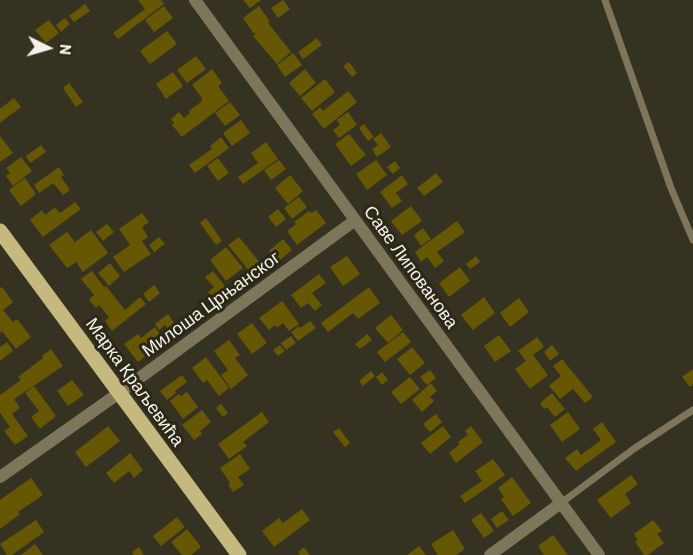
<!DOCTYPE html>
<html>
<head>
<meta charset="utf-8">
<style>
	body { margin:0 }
	#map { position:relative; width:693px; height:555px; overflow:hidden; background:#353222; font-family:Barlow,sans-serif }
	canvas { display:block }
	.north { position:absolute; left:18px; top:18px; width:60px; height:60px; -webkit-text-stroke:4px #2b2818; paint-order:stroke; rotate:95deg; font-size:16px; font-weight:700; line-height:24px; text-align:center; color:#f4f2e8 }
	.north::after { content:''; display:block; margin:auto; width:21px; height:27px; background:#f4f2e8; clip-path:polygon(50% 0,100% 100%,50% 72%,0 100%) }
</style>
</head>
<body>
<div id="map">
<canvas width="693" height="555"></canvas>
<div class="north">N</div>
</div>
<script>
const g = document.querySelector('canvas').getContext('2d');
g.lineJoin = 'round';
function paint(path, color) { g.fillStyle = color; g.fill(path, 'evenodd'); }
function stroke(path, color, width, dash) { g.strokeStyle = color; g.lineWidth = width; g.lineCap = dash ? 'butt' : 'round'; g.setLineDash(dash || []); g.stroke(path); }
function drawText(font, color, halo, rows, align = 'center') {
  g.font = font + ' Barlow,sans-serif'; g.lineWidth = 6; g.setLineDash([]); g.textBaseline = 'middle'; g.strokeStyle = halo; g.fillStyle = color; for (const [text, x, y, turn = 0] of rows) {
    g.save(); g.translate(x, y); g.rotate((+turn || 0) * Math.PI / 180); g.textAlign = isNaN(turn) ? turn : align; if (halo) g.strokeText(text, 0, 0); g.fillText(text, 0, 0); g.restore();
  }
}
const building = new Path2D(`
	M 138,0 L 161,0 L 164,4 L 118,39 L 113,33 L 145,9 Z
	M 243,0 L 261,0 L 250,8 Z
	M 283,0 L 290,9 L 278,18 L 271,8 Z
	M 85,4 L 90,11 L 74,22 L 69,16 Z
	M 164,6 L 173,18 L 154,32 L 145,20 Z
	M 259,6 L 270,22 L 268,23 L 291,52 L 277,64 L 253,36 L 259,31 L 254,34 L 243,18 Z
	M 65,18 L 70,24 L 61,32 L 56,25 Z
	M 49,20 L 59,33 L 46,43 L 35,30 Z
	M 167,31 L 177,44 L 150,64 L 140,51 Z
	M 317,38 L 322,45 L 303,59 L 298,52 Z
	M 293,53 L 302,65 L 285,77 L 277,65 Z
	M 196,56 L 206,69 L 187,83 L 177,70 Z
	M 349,62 L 357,73 L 352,77 L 343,66 Z
	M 212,69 L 222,83 L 218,86 L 229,101 L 182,137 L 172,125 L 174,123 L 171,119 L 179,112 L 184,118 L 190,113 L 189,111 L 202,101 L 201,99 L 202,98 L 192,85 Z
	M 305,69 L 316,83 L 300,96 L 289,83 Z
	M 173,72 L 183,86 L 166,99 L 156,84 Z
	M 325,79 L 335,92 L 312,111 L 301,98 Z
	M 69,83 L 83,102 L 76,107 L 63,88 Z
	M 348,91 L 357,102 L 324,129 L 312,114 L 320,107 L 323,111 Z
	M 14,98 L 21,107 L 0,123 L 0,109 Z
	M 230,102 L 240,115 L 225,126 L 215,113 Z
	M 348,112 L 357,125 L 339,138 L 333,130 L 340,125 L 337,120 Z
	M 241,120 L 250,133 L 232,146 L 223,133 Z
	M 364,124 L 374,137 L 368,141 L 359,128 Z
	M 381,133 L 391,147 L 377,157 L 372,149 L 378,145 L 373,139 Z
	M 349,134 L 366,155 L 351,166 L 335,144 Z
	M 0,136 L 13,153 L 0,162 Z
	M 221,137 L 229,148 L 195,173 L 189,165 L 212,149 L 210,146 Z
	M 266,142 L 278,159 L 243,184 L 238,177 L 258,163 L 251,153 Z
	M 41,145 L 46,152 L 30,163 L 26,156 Z
	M 21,157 L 32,171 L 13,186 L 6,176 L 10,173 L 6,168 Z
	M 218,158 L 229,173 L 218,181 L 207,166 Z
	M 279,160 L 286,169 L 271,180 L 264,170 Z
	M 376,160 L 387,175 L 367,190 L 356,174 Z
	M 395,161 L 400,168 L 393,174 L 387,167 Z
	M 59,167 L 64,175 L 61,177 L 70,190 L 63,195 L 53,183 L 39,193 L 34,185 Z
	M 436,173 L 443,182 L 424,196 L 417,188 Z
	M 290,175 L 303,191 L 288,204 L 275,188 Z
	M 402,175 L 408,184 L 396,193 L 402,201 L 392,208 L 380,192 Z
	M 25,178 L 36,194 L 21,206 L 9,190 Z
	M 299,197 L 307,207 L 292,219 L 284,208 Z
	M 75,202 L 81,209 L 43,237 L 30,220 L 42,210 L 45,215 L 55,207 L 60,213 Z
	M 411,206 L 422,221 L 402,235 L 391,221 Z
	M 278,209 L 286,219 L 276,227 L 268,217 Z
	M 316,210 L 326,223 L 297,245 L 287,231 L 296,224 L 294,222 L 309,211 L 311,213 Z
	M 142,213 L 149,222 L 142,227 L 148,237 L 142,241 L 151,254 L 124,272 L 113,257 L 130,245 L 119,229 Z
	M 206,218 L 222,241 L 216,245 L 200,223 Z
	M 457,221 L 465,232 L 437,252 L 444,261 L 435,268 L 427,257 L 421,262 L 415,252 Z
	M 107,224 L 114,232 L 103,241 L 96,232 Z
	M 423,228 L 431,239 L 421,246 L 414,235 Z
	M 91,230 L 108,253 L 83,272 L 76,262 L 67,268 L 49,245 L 67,232 L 75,242 Z
	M 159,237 L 165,244 L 154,252 L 149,245 Z
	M 239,237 L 260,263 L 250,272 L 228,245 Z
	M 283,239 L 292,250 L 278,262 L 269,251 Z
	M 226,247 L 243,268 L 226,281 L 210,260 Z
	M 347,256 L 360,274 L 343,286 L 330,267 Z
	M 476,256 L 480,262 L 470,269 L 466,264 Z
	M 110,263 L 120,276 L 109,286 L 98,273 Z
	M 460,267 L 470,281 L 449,297 L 439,283 Z
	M 92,271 L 104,287 L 106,286 L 125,310 L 140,297 L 146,304 L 112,331 L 105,321 L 109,317 L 99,305 L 96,308 L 89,300 L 94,295 L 81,279 Z
	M 213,271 L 229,291 L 215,302 L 208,292 L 214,287 L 205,277 Z
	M 319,274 L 326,283 L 312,293 L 322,305 L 315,311 L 308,303 L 301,308 L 291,295 Z
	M 154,285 L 160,293 L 149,302 L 143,294 Z
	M 2,287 L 13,302 L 3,310 L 13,322 L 17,319 L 31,337 L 16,349 L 2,331 L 0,333 L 0,288 Z
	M 369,287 L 380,303 L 358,319 L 353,313 L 328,332 L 321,323 Z
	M 484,297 L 495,313 L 473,330 L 461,315 Z
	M 519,298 L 529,312 L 510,327 L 500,313 Z
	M 282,301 L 299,324 L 289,331 L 283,323 L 277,328 L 275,325 L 269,330 L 259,318 Z
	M 168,314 L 179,330 L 172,335 L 165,325 L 159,330 L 155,324 Z
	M 391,315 L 403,330 L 388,343 L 375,328 Z
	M 310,321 L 316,328 L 298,341 L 291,332 L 299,326 L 300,328 Z
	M 252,323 L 267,343 L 252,354 L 237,334 Z
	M 155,327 L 165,341 L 138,362 L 124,344 L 138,334 L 141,338 Z
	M 403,332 L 411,342 L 385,362 L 377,352 Z
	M 367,334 L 372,340 L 360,349 L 355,344 Z
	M 499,335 L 511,351 L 495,362 L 484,346 Z
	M 291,336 L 296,343 L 286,350 L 281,343 Z
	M 537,337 L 544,347 L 533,355 L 548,375 L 530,389 L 515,369 L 526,361 L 518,351 Z
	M 229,340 L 240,355 L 235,358 L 248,375 L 231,389 L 221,375 L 228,370 L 214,351 Z
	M 7,342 L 13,351 L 0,361 L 0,347 Z
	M 280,345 L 285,351 L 278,356 L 273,350 Z
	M 552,345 L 559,354 L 550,361 L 544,352 Z
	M 412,347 L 425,363 L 410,375 L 397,359 Z
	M 51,349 L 63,366 L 14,399 L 20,408 L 12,414 L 28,436 L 15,445 L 4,431 L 10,427 L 0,413 L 0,395 L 21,380 L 18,377 L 43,358 L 42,356 Z
	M 206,357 L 229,388 L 219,396 L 207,380 L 203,383 L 192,368 Z
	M 562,359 L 593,397 L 585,403 L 573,389 L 560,399 L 549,386 L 561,376 L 553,366 Z
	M 693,369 L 693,384 L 690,387 L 682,377 Z
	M 430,370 L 436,378 L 427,385 L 420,377 Z
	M 371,371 L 375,376 L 363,386 L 359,381 Z
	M 382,372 L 388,380 L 382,385 L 376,377 Z
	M 182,375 L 187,382 L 175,391 L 176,393 L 167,400 L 160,391 Z
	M 410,377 L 420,389 L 401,404 L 391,392 Z
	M 72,380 L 84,395 L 68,406 L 57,391 Z
	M 431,383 L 437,391 L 430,397 L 434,401 L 422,412 L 412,400 Z
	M 34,386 L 56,416 L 40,429 L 31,417 L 39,411 L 25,393 Z
	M 187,392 L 198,407 L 183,419 L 170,401 L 179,394 L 181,396 Z
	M 552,393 L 565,409 L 555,417 L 547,407 L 544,409 L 540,403 Z
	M 221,404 L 228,413 L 223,417 L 216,408 Z
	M 202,410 L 211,422 L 200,431 L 202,434 L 194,440 L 182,425 Z
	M 262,412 L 269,422 L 243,442 L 247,446 L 229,459 L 218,444 Z
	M 568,412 L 580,429 L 562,442 L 550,425 Z
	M 436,414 L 442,422 L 430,432 L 423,424 Z
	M 602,422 L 616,442 L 576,471 L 565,458 L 577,449 L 581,455 L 601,440 L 593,429 Z
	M 108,426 L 120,441 L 86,467 L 75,452 Z
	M 443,426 L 451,437 L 430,454 L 421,443 Z
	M 471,426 L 483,442 L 456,463 L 449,453 L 460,444 L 458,442 L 468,435 L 465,431 Z
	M 339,428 L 350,443 L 345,447 L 333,432 Z
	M 130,453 L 143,470 L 134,478 L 129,471 L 114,483 L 106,473 Z
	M 240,454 L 250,469 L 238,477 L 244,485 L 233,492 L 228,484 L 230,483 L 220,468 Z
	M 493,459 L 505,475 L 465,503 L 460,496 L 482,481 L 475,471 Z
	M 631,475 L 638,484 L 625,494 L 631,503 L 611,518 L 597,500 Z
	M 512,477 L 531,503 L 513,516 L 501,499 L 504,497 L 498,488 Z
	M 31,478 L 43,495 L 18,512 L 20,514 L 0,529 L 0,500 Z
	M 302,509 L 310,520 L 274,547 L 262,531 L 279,518 L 283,523 Z
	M 502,511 L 509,520 L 497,528 L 491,519 Z
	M 481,513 L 494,531 L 484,538 L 471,520 Z
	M 177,517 L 185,527 L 161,546 L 153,536 Z
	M 36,520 L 44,532 L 12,555 L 7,555 L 0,544 Z
	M 653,520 L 662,531 L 657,534 L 664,543 L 648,555 L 644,555 L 635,542 L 638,540 L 634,534 Z
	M 187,529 L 201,547 L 191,555 L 182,555 L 171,542 Z
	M 453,530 L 465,549 L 456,555 L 438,555 L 431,544 Z
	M 553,535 L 568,555 L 544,555 L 538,546 Z
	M 35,544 L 43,555 L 21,555 Z
	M 419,546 L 426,555 L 407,555 Z
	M 139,547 L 144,555 L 134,555 L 132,552 Z
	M 304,547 L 310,555 L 300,555 L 298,552 Z`);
const service = new Path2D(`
	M 605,0 L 671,188 L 693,240
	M 561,503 L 635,448 L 693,410`);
const minor = new Path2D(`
	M 195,0 L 599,555
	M 0,477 L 119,393 L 354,221
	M 490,555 L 561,503`);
const primary = new Path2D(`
	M 0,231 L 239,555`);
const streetNames = [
	["Саве Липованова",411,267,54],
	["Милоша Црњанског",211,304,-36],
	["Марка Краљевића",135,382,54]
];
paint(building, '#665704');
stroke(service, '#7c765a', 7);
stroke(minor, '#7c765a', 12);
stroke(primary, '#c6b97f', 15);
drawText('18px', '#f4f2e8', '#2b2818', streetNames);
</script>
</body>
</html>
